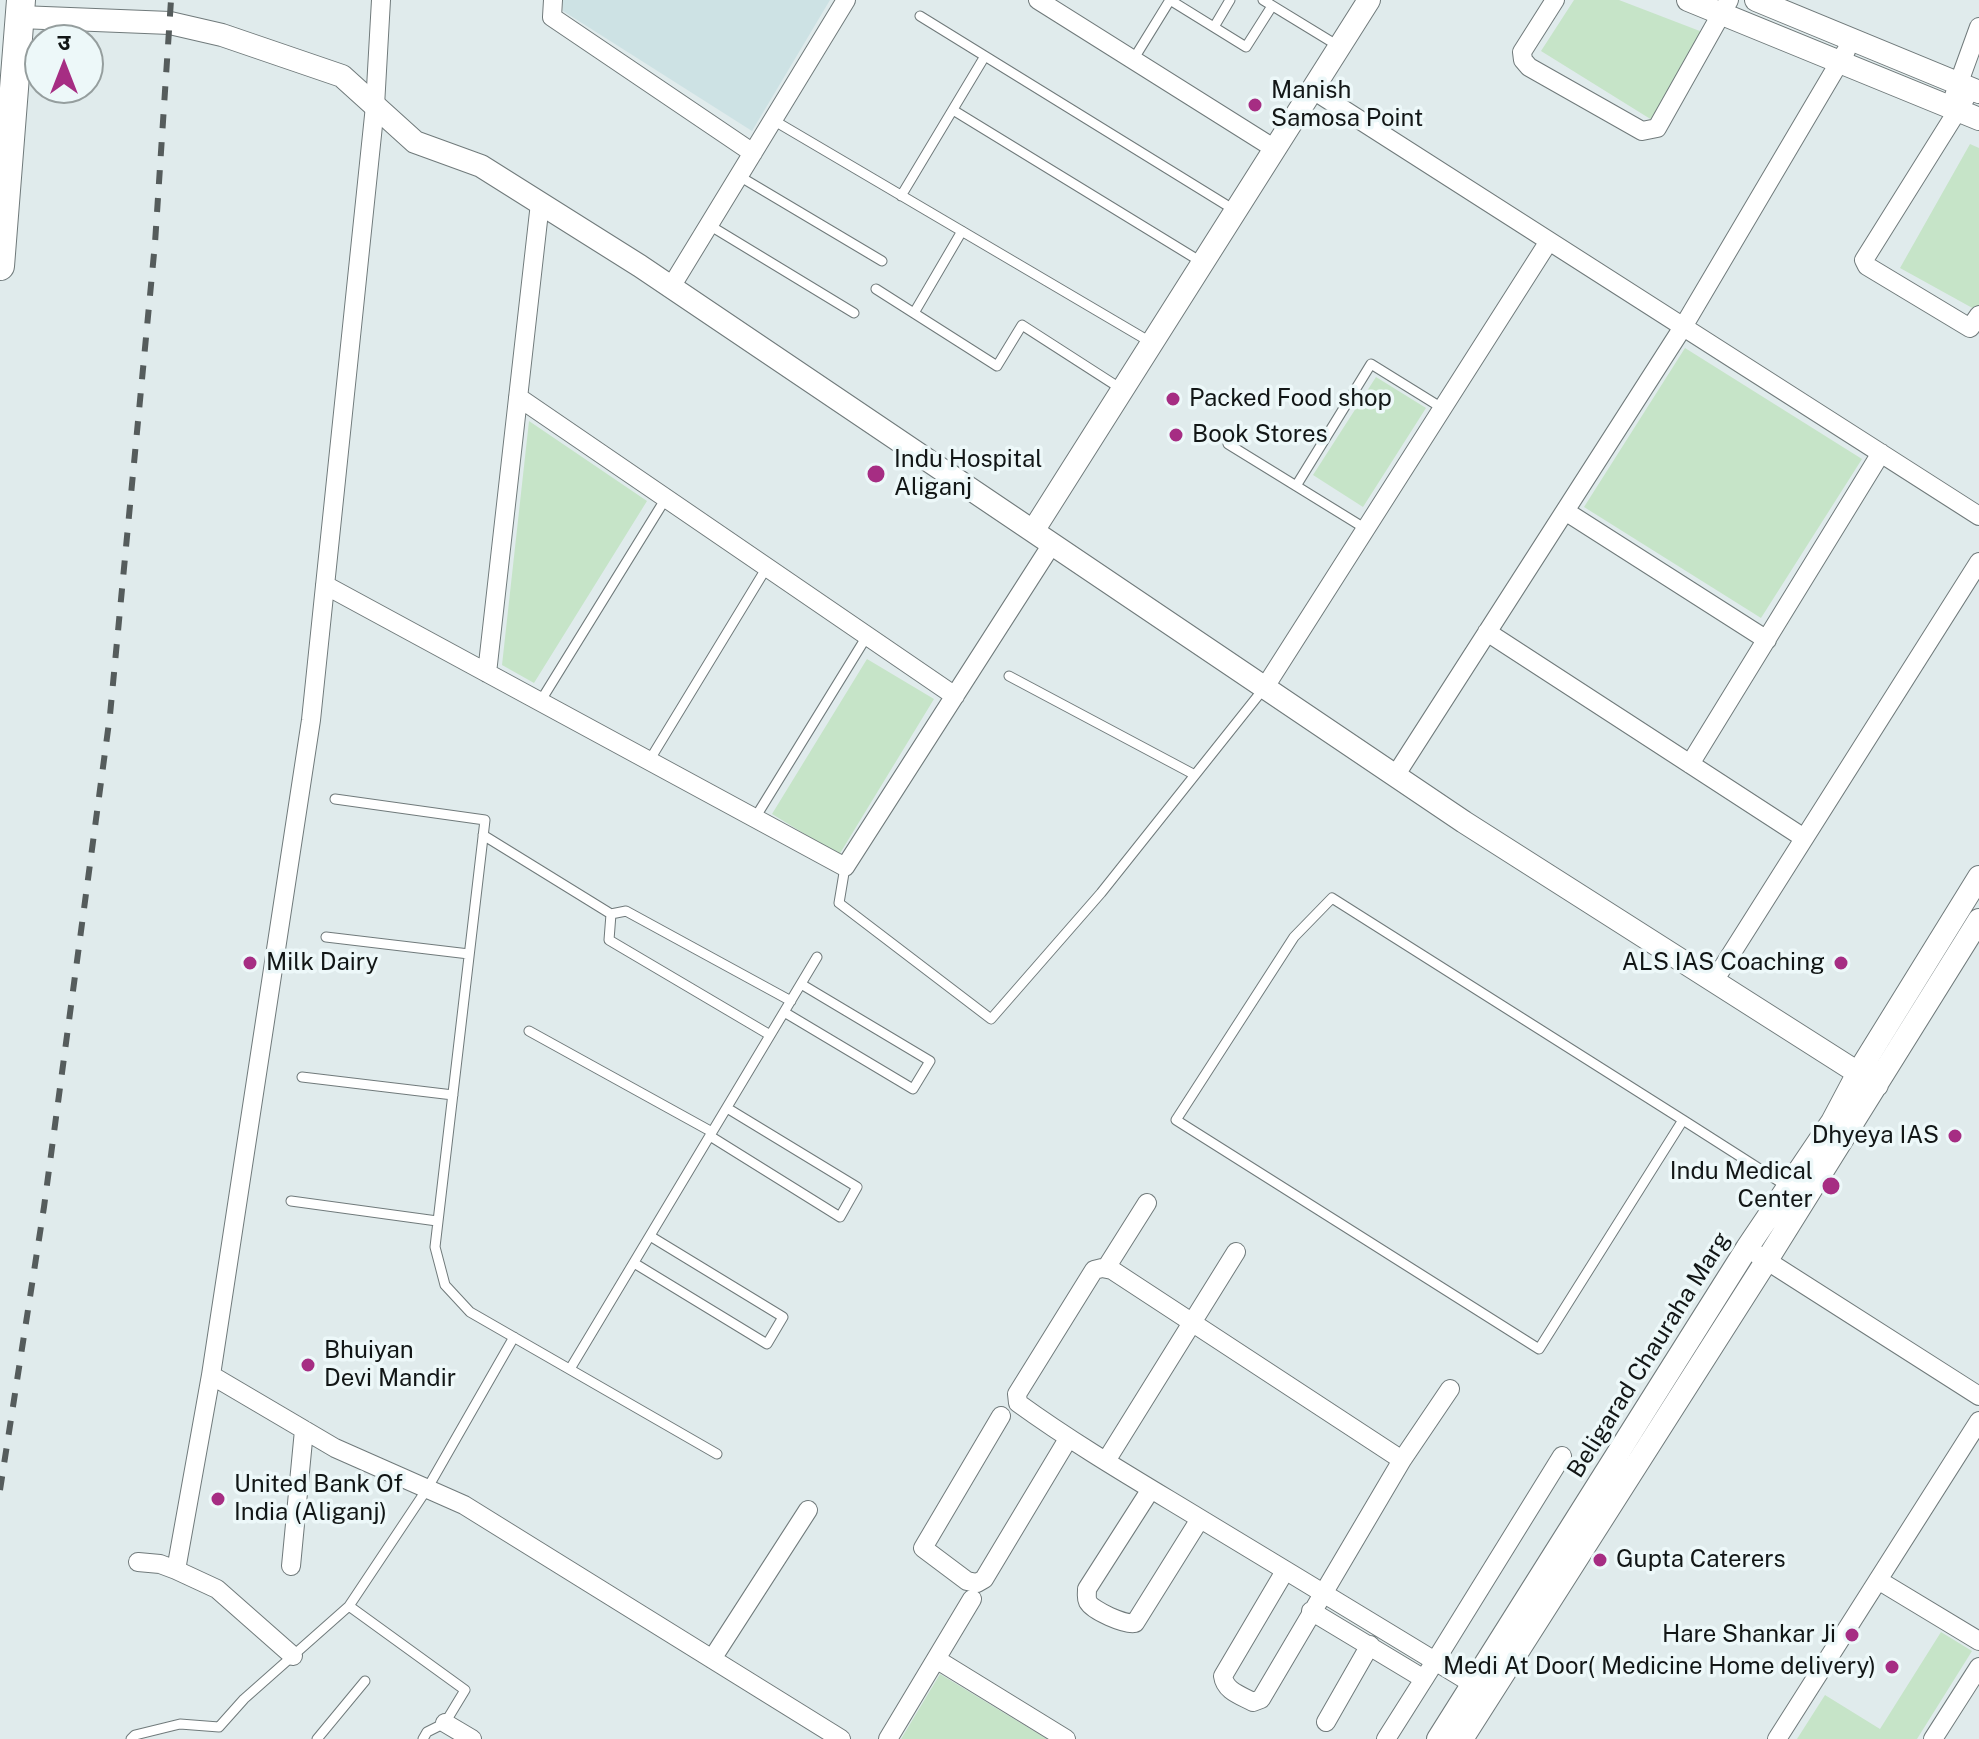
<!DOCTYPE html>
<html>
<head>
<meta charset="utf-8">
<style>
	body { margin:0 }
	#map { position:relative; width:1979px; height:1739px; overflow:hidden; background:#e0ebec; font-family:"Public Sans","Noto Sans Devanagari",sans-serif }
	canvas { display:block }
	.north { position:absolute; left:24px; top:24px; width:80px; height:80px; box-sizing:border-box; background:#edf8f9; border:2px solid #959e9e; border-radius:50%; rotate:0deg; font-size:22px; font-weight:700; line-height:32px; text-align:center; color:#121616 }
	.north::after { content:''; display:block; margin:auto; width:28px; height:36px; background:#a62d83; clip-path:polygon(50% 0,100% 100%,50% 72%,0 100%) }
</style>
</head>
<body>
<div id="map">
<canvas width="1979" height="1739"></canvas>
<div class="north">उ</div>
</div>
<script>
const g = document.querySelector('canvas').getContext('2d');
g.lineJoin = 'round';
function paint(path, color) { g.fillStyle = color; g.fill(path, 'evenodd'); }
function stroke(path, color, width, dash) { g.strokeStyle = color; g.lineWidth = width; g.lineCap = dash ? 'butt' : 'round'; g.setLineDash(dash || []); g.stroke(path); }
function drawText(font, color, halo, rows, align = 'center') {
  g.font = font + ' "Public Sans",sans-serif'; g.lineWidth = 7; g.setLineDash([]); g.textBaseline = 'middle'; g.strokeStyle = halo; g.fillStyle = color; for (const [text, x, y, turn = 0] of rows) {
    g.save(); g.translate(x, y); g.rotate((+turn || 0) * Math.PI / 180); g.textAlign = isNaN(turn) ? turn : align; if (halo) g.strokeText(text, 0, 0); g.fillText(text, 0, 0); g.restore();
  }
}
const built = new Path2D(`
	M 563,0 L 830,0 L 752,131 L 563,11 Z`);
const green = new Path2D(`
	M 1574,0 L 1619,0 L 1705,33 L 1652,120 L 1541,51 Z
	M 1970,144 L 1979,148 L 1979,305 L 1976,310 L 1900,268 Z
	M 1685,348 L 1862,459 L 1761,618 L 1584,507 Z
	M 1376,377 L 1426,408 L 1363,507 L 1313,475 Z
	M 529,421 L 647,501 L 534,683 L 502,665 Z
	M 867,659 L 934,699 L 839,855 L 772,814 Z
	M 1941,1632 L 1972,1651 L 1917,1739 L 1797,1739 L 1825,1695 L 1880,1729 Z
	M 940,1674 L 1047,1739 L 901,1739 Z`);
const service = new Path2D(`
	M 1170,0 L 1246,47 L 1272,6
	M 1263,0 L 1340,47
	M 920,16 L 1236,211
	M 1214,27 L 1230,0
	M 1133,60 L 1170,0
	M 953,110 L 1203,263
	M 773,120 L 1152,343
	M 739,176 L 882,261
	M 901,196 L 985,56
	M 709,225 L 854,313
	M 876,289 L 997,366 L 1022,325 L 1123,390
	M 914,313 L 962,231
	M 1228,444 L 1366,529
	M 1296,486 L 1371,364 L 1442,408
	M 1009,676 L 1195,775
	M 540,702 L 666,498
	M 649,761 L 767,567
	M 335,799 L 485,820 L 435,1247 L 445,1285 L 470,1312 L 717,1454
	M 755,818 L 867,636
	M 483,835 L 611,914 L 626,911 L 791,1001
	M 845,867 L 839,903 L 991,1019 L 1101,893 L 1265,687
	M 1332,898 L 1683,1120 L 1539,1349 L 1176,1120 L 1294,937 Z
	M 611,914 L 609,940 L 770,1035
	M 326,937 L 469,954
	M 784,1012 L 913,1089 L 930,1061 L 801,984
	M 529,1031 L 712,1132
	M 302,1077 L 453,1095
	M 1683,1120 L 1788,1187
	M 710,1136 L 840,1217 L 857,1187 L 727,1108
	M 291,1201 L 437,1221
	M 634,1263 L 767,1344 L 783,1317 L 650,1236
	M 570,1369 L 817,957
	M 349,1606 L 465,1690 L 445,1723 L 427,1732 L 423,1739
	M 131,1739 L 135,1735 L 180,1724 L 219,1727 L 244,1699 L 349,1606 L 427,1489 L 514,1337
	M 317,1739 L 365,1681`);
const minor = new Path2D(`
	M 553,0 L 552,17 L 753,153
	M 1038,0 L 1275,149
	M 1555,0 L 1522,52 L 1523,60 L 1529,67 L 1642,131 L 1657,128 L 1729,0
	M 1971,89 L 1864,260 L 1867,266 L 1970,328 L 1979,315
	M 1313,90 L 1979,516
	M 1954,96 L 1979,27
	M 671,287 L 846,0
	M 518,397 L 955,696
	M 1565,511 L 1767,640
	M 325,585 L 845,867 L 1052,544
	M 1487,632 L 1804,838
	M 487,673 L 540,203
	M 1265,687 L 1549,241
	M 1690,764 L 1881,453
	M 1395,776 L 1683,327 L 1846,51
	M 1714,981 L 1979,562
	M 1747,1248 L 1979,1396
	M 1106,1268 L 1147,1203
	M 211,1375 L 335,1448 L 464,1505 L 841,1739
	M 1001,1416 L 923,1548 L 967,1581 L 977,1583 L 984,1579 L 1068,1439
	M 1402,1460 L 1450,1389
	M 1106,1461 L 1236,1252
	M 1151,1489 L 1087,1589 C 1087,1595 1086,1598 1088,1602 C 1093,1611 1125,1625 1135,1623 L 1200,1519
	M 138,1562 L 160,1564 L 176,1570
	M 291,1566 L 304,1430
	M 1285,1571 L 1223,1676 C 1225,1691 1240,1695 1253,1702 L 1261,1699 L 1402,1460 L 1112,1270 L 1102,1268 L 1094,1270 L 1017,1394 L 1018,1403 C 1076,1445 1138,1481 1199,1518 C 1293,1575 1388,1632 1481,1689
	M 1878,1580 L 1979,1641
	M 1311,1611 L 1424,1679 L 1386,1739
	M 293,1656 L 217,1589 L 176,1570 L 211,1375 L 311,720 L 375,106 L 381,0
	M 712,1659 L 808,1510
	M 936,1659 L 1066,1739
	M 1424,1679 L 1562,1456
	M 1326,1722 L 1370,1645
	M 445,1723 L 472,1739
	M 888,1739 L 972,1599
	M 1777,1739 L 1979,1421
	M 1933,1739 L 1979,1667`);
const tertiary = new Path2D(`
	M 1688,0 L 1979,119
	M 1756,0 L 1979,92
	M 20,17 L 170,23 L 222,35 L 342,76 L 415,142 L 481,166 L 640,266 L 1464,822 L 1877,1085
	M 1033,531 L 1369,0
	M 1438,1739 L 1747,1248 L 1832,1122 L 1859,1071 L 1979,877
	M 1462,1739 L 1767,1260 L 1979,920`);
const primary = new Path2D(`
	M 0,266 L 21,0`);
const rail = new Path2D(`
	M 0,1490 L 44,1207 L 110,715 L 155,243 L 171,0`);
const markers = [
	[1255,105,8,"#a62d83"],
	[1173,399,8,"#a62d83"],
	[1176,435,8,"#a62d83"],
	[876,474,10,"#a62d83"],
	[250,963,8,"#a62d83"],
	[1841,963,8,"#a62d83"],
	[1955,1136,8,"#a62d83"],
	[1831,1186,10,"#a62d83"],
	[308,1365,8,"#a62d83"],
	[218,1499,8,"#a62d83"],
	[1600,1560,8,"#a62d83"],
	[1852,1635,8,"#a62d83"],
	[1892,1667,8,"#a62d83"]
];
const poiNames = [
	["Manish",1271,91],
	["Samosa Point",1271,119],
	["Packed Food shop",1189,399],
	["Book Stores",1192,435],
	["Indu Hospital",894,460],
	["Aliganj",894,488],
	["Milk Dairy",266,963],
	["ALS IAS Coaching",1825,963,"right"],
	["Dhyeya IAS",1939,1136,"right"],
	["Indu Medical",1813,1172,"right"],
	["Center",1813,1200,"right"],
	["Bhuiyan",324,1351],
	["Devi Mandir",324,1379],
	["United Bank Of",234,1485],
	["India (Aliganj)",234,1513],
	["Gupta Caterers",1616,1560],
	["Hare Shankar Ji",1836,1635,"right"],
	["Medi At Door( Medicine Home delivery)",1876,1667,"right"]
];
const streetNames = [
	["Beligarad Chauraha Marg",1649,1355,-58]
];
paint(built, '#cde2e4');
paint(green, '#c6e4c8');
stroke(service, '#707a7b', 11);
stroke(minor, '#707a7b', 20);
stroke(tertiary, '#707a7b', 24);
stroke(primary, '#707a7b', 30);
stroke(service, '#fff', 9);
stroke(minor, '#fff', 18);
stroke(tertiary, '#fff', 22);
stroke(primary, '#fff', 28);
stroke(rail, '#555c5c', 6, [14, 14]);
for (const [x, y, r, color] of markers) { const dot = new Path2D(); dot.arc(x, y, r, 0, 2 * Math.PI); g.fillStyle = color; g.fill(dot); stroke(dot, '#edf8f9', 3); }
drawText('24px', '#121616', '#edf8f9', poiNames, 'left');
drawText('24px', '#121616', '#edf8f9', streetNames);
</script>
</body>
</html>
